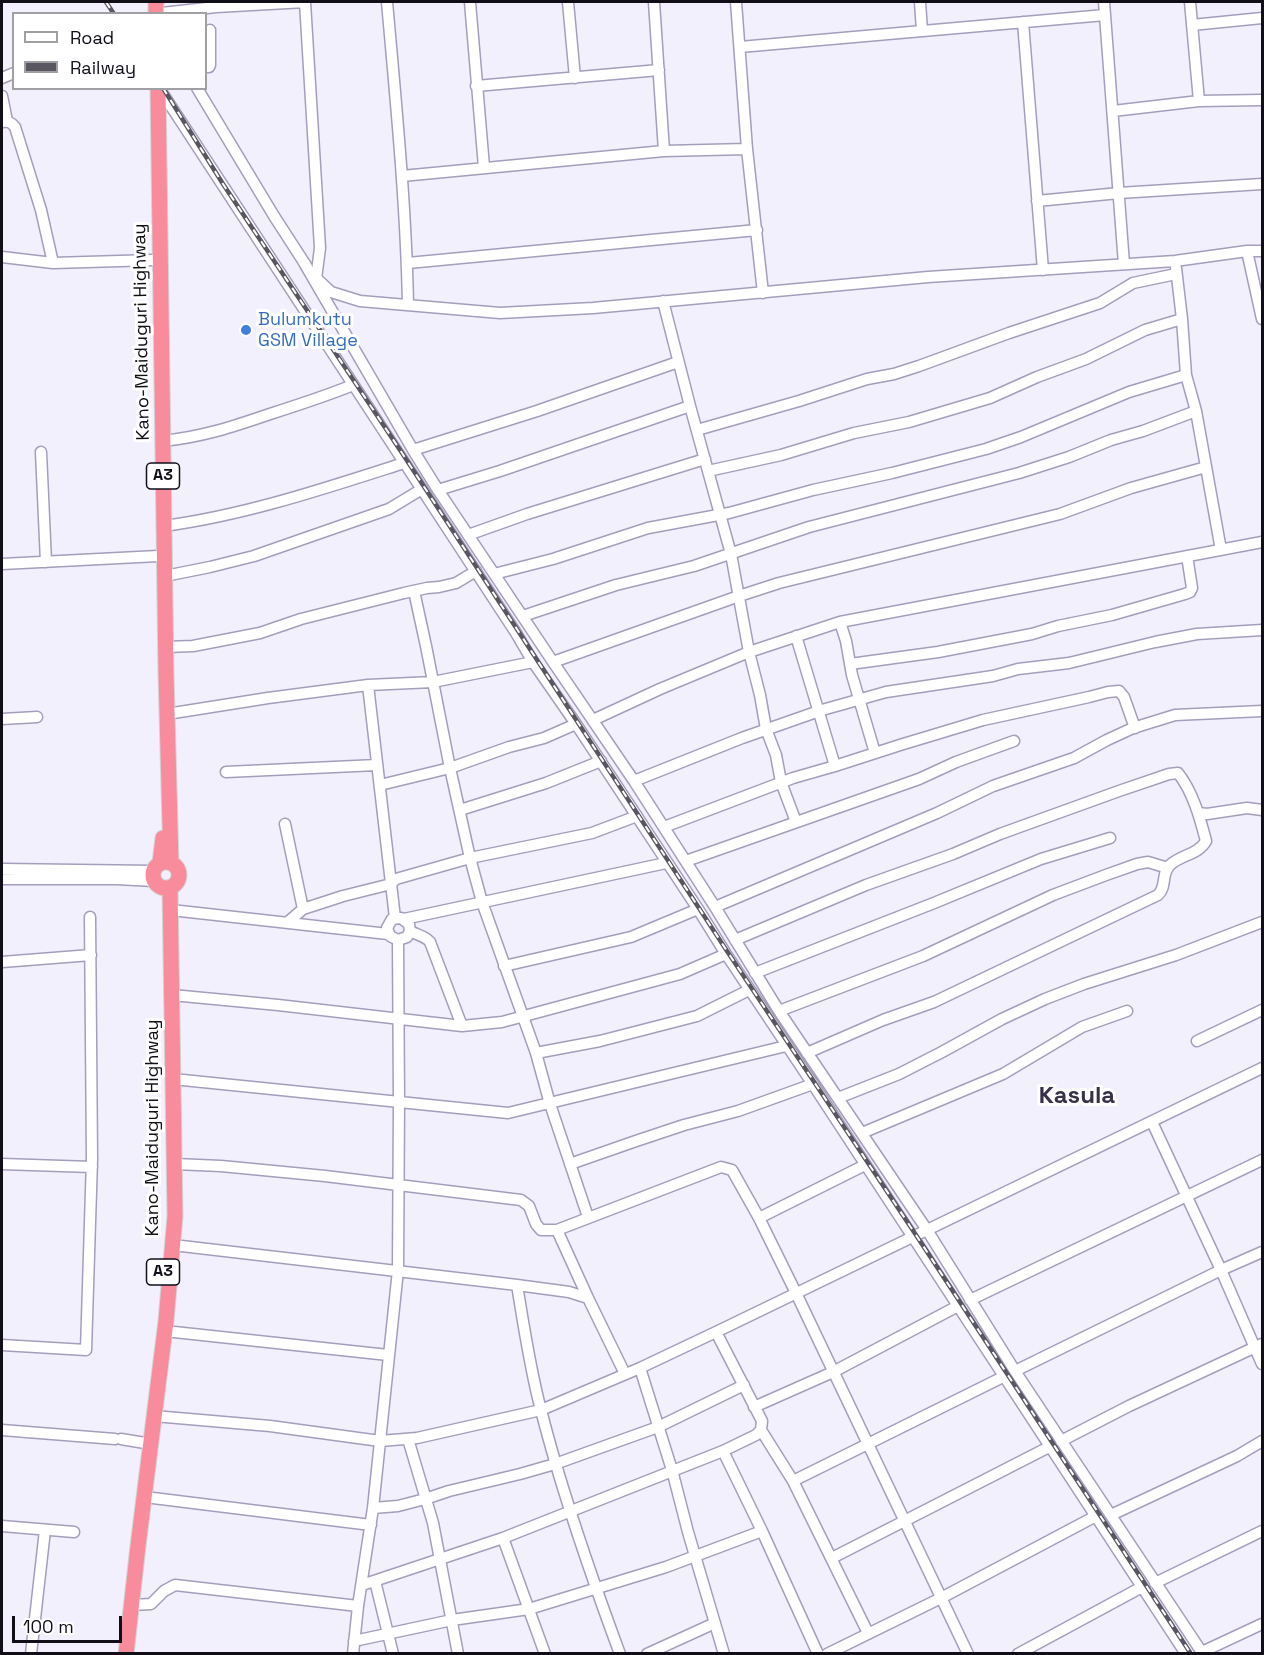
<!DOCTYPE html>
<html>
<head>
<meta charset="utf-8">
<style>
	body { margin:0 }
	#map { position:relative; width:1264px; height:1655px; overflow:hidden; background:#f3f0fd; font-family:"Space Grotesk",sans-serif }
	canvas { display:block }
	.frame { position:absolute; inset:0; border:3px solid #110e18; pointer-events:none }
	.legend { position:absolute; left:12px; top:12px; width:195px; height:78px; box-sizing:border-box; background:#fff; border:2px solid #a09fa3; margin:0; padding:8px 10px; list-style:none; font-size:18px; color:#110e18 }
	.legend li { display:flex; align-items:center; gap:12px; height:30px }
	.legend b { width:30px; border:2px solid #a09fa3 }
	.scale { position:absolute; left:12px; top:1616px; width:110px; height:27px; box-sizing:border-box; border:3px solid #110e18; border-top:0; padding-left:8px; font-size:18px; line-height:21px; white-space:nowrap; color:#110e18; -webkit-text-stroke:4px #fff; paint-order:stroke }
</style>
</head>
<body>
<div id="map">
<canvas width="1264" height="1655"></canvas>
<div class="frame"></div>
<ul class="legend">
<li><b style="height:8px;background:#fff"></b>Road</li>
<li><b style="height:8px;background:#595661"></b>Railway</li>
</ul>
<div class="scale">100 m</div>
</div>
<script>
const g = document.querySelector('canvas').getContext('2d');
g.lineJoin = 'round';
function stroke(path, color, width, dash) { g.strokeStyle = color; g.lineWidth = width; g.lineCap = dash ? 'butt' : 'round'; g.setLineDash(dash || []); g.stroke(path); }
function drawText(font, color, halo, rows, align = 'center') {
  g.font = font + ' "Space Grotesk",sans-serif'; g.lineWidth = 6; g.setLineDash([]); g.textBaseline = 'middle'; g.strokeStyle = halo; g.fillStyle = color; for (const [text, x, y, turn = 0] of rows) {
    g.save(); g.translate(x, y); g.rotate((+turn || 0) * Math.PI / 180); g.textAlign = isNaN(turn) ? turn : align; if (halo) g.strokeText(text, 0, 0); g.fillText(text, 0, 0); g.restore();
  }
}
const minor = new Path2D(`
	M 305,2 L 320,248 L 316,279
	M 387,2 C 396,103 406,204 408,305
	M 470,2 L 484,167
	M 568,2 L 575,78
	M 654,2 L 664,151
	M 736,2 L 747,149 L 763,293
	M 920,2 L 922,31
	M 1104,2 L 1124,264
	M 1190,2 L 1199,101
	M 162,13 L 216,7 L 305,2
	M 1023,22 L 1043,270
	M 1192,25 L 1262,18
	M 740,47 L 1105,15
	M 206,67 L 209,67 L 210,65 L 210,30
	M 2,78 L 14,73
	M 476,86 L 659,70
	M 159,88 L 516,633 L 533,662 L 576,724 L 698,909 L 726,954 C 755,998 785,1042 814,1086 C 938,1275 1061,1465 1186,1654
	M 197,88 L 274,216 L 307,267
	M 2,96 L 7,121
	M 1113,111 L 1199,101 L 1262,100
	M 2,122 C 8,121 11,122 15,127 L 41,210 L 53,263
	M 402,176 L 664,151 L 747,149
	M 1037,201 L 1119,193 L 1262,184
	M 1247,251 L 1262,319
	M 2,257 L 53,263 L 153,260
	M 303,261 L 413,450 L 438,490 L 553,662 L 634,781 L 715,907 L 779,1011 L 927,1230 L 1015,1371 L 1203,1654
	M 408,263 L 757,230
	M 1176,268 L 1182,319 L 1186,375 L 1196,411 L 1221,550
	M 317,279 L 331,292 L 360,301 L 500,313 L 593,308 L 928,277 L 1175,261 L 1247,251 L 1262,251
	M 663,301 L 690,406 L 731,554 L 749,652 L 760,695 L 766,729 L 776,755 L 781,782 L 796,822
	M 697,430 L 799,401 L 867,379 L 894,374 L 919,366 L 1009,333 L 1100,303 L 1133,283 L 1176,274
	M 162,441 C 202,437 232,427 270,414 C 298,405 326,396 353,385
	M 413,450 L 537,411 L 678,362
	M 41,452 L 46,562
	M 708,471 L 781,455 L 854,433 L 909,422 L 990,398 L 1037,377 L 1086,359 L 1145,330 L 1182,319
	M 438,490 L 500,471 L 690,406
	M 164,526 C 246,515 326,488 404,463
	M 468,535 L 527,514 L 705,459
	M 2,564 L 158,556
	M 494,574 L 553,559 L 648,528 L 729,513 L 813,490 L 892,473 L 986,449 L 1021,437 L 1129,392 L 1186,375
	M 165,576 L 210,567 L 254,556 L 389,509 L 422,489
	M 414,591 L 426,646 L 450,768 L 470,858 L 482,902 L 536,1053 L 550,1104 L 588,1217
	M 523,616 L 616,585 L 694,566 L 809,527 L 1019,473 L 1069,457 L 1111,440 L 1143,431 L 1196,411
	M 840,622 L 846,641 L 852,675 L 875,753
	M 796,636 L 835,766
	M 166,647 L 193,646 L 260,633 L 301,619 L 404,593 L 427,588 L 439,587 L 456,583 L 476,571
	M 553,662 L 739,596 L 779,583 L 1060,514 L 1131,488 L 1206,467
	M 850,664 L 938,652 L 1032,634 L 1058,626 L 1112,615 L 1185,594 L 1190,592 L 1192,588 L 1187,556
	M 368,685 L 395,918
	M 167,714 L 268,698 L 368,685 L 433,682 L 533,662
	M 2,719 L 37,717
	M 593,720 L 660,689 L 749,652 L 840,622 L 1262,542
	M 226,772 L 377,765
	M 634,781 L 742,738 L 822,710 L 886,692 L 993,676 L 1018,669 L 1069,663 L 1155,642 L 1197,634 L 1262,630
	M 380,785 L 450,768 L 509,747 L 544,738 L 576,724
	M 460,810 L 546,783 L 601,761
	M 1199,813 L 1207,814 L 1247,808 L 1262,810
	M 285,824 L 303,909
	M 664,827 L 793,778 L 835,766 L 900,745 L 983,720 L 1089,697 L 1108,692 L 1119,691 L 1124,697 L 1135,728
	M 686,861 L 919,779 L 956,762 L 1014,741
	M 2,869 L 153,871
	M 2,879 L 117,879 L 154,881
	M 715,907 L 937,813 L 993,786 L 1074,758 L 1107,740 L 1133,728 L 1175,715 L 1262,711
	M 171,910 L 388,934
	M 404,919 L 666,863
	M 288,922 L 303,909 L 343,896 L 391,884 L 396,879 L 470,858 L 592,833 L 637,816
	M 410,931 L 407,937 L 398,940 L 390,936 L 387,928 L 392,919 L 401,918 L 409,924 L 410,931 C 417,935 425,936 430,942 L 462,1026
	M 735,940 L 866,885 L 953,854 L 1000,834 L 1119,791 L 1169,774 L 1178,773 C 1193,792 1200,818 1206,841 C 1198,855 1182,854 1170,865 C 1161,873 1167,887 1158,895 L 934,1002 L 883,1020 L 807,1053
	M 2,962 L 91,955
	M 504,966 L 631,937 L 698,909
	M 755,973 L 934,903 L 1041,859 L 1110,838
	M 172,995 L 278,1005 L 462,1026 L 502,1022 L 680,974 L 726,954
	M 779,1011 L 923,956 L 1053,895 L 1106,875 L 1137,864 L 1148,862 L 1168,868
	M 1197,1041 L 1262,1010
	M 536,1053 L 600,1041 L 697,1016 L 749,990
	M 173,1079 L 508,1113 L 786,1046
	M 838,1098 L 899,1074 L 942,1052 L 1002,1019 L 1045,999 L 1084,984 L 1176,955 L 1262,922
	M 1152,1122 L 1221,1270 L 1262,1364
	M 862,1133 L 1003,1074 L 1082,1027 L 1127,1011
	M 2,1164 L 92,1167
	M 175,1164 L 221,1166 L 325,1176 L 521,1200 L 529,1206 L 536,1224 L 541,1230 L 557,1230 L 721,1167 L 732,1170 L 759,1218 L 796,1293 L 968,1654
	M 570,1164 L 636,1141 L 684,1125 L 738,1111 L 813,1084
	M 759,1218 L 865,1165
	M 557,1230 L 588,1298 L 625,1374
	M 173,1245 L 517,1285 L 569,1292 L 588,1298
	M 517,1285 C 524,1327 530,1369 541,1410 C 562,1493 590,1573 620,1654
	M 970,1300 L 1262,1160
	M 165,1331 L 388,1355
	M 716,1332 L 762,1421 L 761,1430 L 793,1481 L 868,1633
	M 2,1345 L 86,1350 L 92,1159 L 90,917
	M 640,1368 L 672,1470 L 688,1532 L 724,1654
	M 1015,1371 L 1221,1270 L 1262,1252
	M 754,1407 L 833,1372 L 958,1306
	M 154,1416 L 270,1426 L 380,1441 L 417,1438 L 541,1410 L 640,1368 L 716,1332 L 1262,1068
	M 2,1430 L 115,1439
	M 121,1439 L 151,1444
	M 408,1439 L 433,1523 L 458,1654
	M 1061,1441 L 1129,1406 L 1262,1344
	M 723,1451 L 762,1531 L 818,1654
	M 793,1481 L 1003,1377
	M 145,1497 L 371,1525
	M 373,1508 L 398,1506 L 425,1499 L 449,1491 L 520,1474 L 555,1464 L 658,1427 L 744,1385
	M 1111,1515 L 1237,1456 L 1262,1441
	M 2,1526 L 74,1532
	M 503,1538 L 545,1654
	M 832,1558 L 1049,1447
	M 375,1581 L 393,1654
	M 1155,1583 L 1262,1531
	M 362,1585 L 503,1538 L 723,1451 L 756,1435 L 761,1430
	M 132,1605 L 151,1604 L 164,1591 L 175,1585 L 358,1606
	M 354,1641 L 452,1620 L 529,1609 L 666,1567 L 762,1531
	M 1202,1652 L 1262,1624
	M 31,1654 L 45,1530
	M 353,1654 L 358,1606 L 373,1508 L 398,1270 L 399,1102 L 398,940
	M 647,1654 L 715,1623
	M 827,1654 L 941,1598 L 1096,1516
	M 1018,1654 L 1142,1587`);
const highway = new Path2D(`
	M 156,2 L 156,14
	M 158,88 L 166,674 L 171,863
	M153 875a13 13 0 1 1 26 0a13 13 0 1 1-26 0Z
	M 160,863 L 163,838
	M 126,1654 L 138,1546 L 166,1321 L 175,1216 L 170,888`);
const rail = new Path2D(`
	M 106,2 L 114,14
	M 163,88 L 223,184 L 404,456 L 727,951 L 916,1235 L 1191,1654`);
const markers = [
	[246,330,6,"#3f7fe0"]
];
const shields = [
	[163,476,33],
	[163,1272,33]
];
const shieldNames = [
	["A3",163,476],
	["A3",163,1272]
];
const shopNames = [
	["Bulumkutu",258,320],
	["GSM Village",258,341]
];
const streetNames = [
	["Kano-Maiduguri Highway",142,332,-91],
	["Kano-Maiduguri Highway",153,1128,-90]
];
const districtNames = [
	["Kasula",1077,1096]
];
stroke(minor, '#a59dbb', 13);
stroke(highway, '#d4d4d5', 17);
stroke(minor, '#fff', 10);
stroke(highway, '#f88b9c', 15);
stroke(rail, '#595661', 4.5);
stroke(rail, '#fff', 2, [7]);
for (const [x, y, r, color] of markers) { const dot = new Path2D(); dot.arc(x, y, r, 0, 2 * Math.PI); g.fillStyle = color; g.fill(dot); stroke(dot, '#fff', 2); }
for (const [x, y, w] of shields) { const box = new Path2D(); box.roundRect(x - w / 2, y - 13, w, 26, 4.5); g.fillStyle = '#fff'; g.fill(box); stroke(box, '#110e18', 1.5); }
drawText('bold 16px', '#110e18', null, shieldNames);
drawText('18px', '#366cbe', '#fff', shopNames, 'left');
drawText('18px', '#110e18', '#fff', streetNames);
drawText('bold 24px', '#38314a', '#fff', districtNames);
</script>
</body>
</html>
